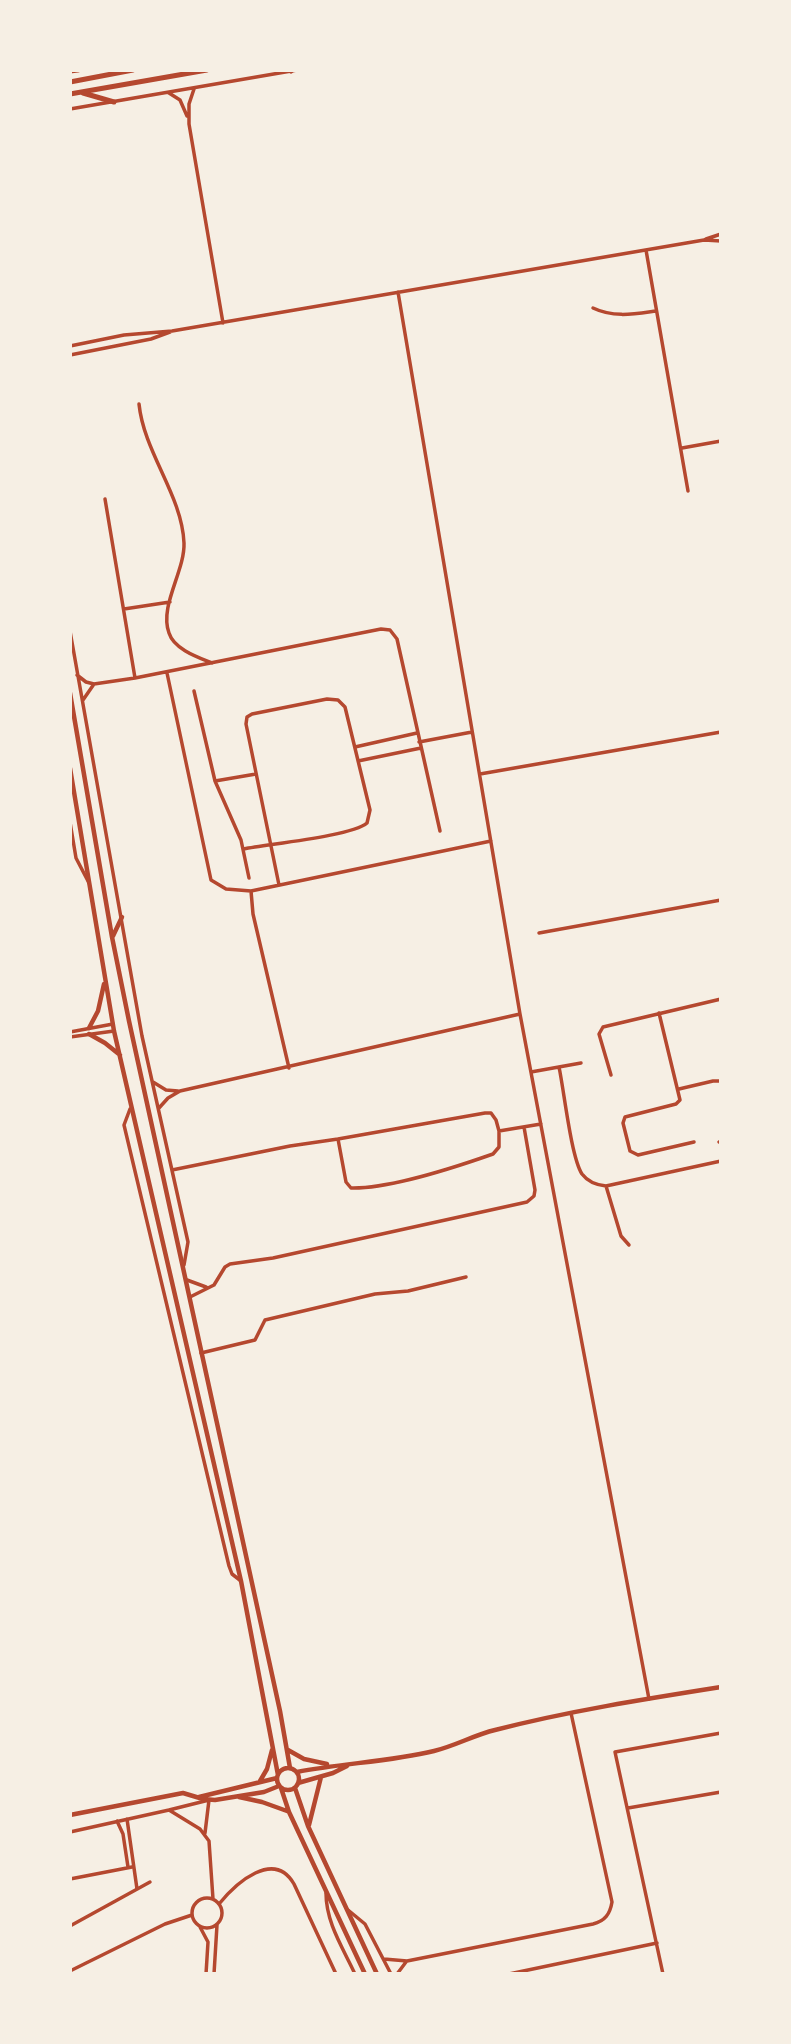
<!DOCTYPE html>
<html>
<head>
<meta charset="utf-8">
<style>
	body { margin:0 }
	#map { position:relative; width:791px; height:2044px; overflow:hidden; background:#f6efe4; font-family:Literata,serif }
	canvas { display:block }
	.frame { position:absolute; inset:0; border:72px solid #f6efe4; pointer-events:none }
</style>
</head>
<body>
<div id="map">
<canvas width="791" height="2044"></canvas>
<div class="frame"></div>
</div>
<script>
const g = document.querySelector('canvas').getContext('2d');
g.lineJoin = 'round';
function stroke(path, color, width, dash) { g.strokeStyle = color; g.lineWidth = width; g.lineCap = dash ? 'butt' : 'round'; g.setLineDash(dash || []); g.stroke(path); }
const minor = new Path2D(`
	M 194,89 L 189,104 L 189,124 L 223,323
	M 169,93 L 180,100 L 187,116
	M 70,109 L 297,70
	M 706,239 L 721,234
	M 646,250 L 688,491
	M 398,292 L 520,1014 L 649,1699
	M 593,308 C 614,318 634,314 656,311
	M 70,346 L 124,335 L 172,331 L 704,240 L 721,241
	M 70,355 L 151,339 L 170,332
	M 139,404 C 144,453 182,495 184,543 C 185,571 159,606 169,633 C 174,649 197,657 212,663
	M 682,448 L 721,441
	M 105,499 L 135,678
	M 124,609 L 170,602
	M 70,631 L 142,1036 L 188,1242 L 184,1265
	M 167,673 L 211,880 L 226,889 L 251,891
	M 77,675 L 86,682 L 94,684 L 135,678 L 381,629 L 390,630 L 397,639 L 440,831
	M 194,691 L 215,781 L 241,840 L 249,878
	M 83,700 L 94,684
	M 419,742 L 472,732
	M 355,747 L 417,733
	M 358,761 L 421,748
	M 480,774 L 721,732
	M 215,781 L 256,774
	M 70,822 L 76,858 L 89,883
	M 244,849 C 269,844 352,836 367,823 L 370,810 L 345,707 L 338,700 L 327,699 L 252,714 L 247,717 L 246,724 L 279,885
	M 539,933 L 721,900
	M 659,1013 L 680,1100 L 676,1104 L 625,1117 L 623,1123 L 630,1151 L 638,1155 L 694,1142
	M 70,1032 L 113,1024
	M 70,1037 L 114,1031
	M 559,1067 C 564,1090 571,1157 582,1174 C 588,1182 596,1185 606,1186 L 721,1161
	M 289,1068 L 253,914 L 251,891 L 491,841
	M 531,1072 L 581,1063
	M 611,1075 L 599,1034 L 603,1027 L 721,999
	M 153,1082 L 166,1090 L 178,1091
	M 679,1089 L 713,1081 L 721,1081
	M 159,1108 L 168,1098 L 180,1091 L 520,1014
	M 130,1109 L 124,1125 L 229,1566 L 232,1574 L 241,1581
	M 338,1139 L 485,1113 L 491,1113 L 496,1120 L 499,1131
	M 719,1142 L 721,1141
	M 172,1170 L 290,1146 L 338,1139 L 346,1182 L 351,1188 C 389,1189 456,1167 493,1154 L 499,1147 L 499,1131 L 541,1124
	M 606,1186 L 621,1236 L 629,1245
	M 187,1280 L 206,1287
	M 190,1297 L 214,1285 L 225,1267 L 230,1264 L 273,1258 L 527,1202 L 534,1196 L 535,1190 L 524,1127
	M 201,1353 L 255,1340 L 265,1320 L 375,1294 L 408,1291 L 466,1277
	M 628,1808 L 721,1792
	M 169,1810 L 209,1800 L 205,1833
	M 127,1819 L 137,1889
	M 117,1821 L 123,1834 L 128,1867
	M 70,1832 L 169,1810 L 200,1829 L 209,1841 L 213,1899
	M 70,1879 L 132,1867
	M 326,1893 C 326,1923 343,1948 355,1974
	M192 1913a15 15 0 1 1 30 0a15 15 0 1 1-30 0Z
	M 219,1904 C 236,1883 274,1849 294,1884 L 336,1974
	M 348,1910 L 365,1924 L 391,1974
	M 70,1926 L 150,1882
	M 200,1927 L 208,1942 L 206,1974
	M 384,1959 L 407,1961 L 593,1924 C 605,1921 610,1914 612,1902 L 571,1713
	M 70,1971 L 165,1924 L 192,1915
	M 214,1974 L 217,1925
	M 397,1974 L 406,1962
	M 509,1974 L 657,1943
	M 663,1974 L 615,1752 L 721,1733`);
const tertiary = new Path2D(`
	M 70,693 L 112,937 L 129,1021 L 280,1711 L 290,1768
	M 70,768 L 114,1031 L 241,1581 L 278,1775
	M 113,936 L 122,917
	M 89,1028 L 98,1011 L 104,984
	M 89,1034 L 105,1043 L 120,1055
	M 288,1750 L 304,1759 L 327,1764
	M277 1779a11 11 0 1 1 22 0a11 11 0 1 1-22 0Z
	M 297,1772 C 342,1763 389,1762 434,1751 C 455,1746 474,1735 495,1730 C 569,1711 645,1699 721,1687
	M 260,1781 L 267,1769 L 272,1750
	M 298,1783 L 333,1773 L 347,1766
	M 281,1788 L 289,1812 L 365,1974
	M 295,1788 L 308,1826 L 377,1974
	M 199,1797 L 277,1778
	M 239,1797 L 262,1802 L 287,1811
	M 70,1815 L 183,1793 L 203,1799 L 215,1800 L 264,1792 L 279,1786
	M 309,1825 L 321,1777`);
const secondary = new Path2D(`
	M 70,71 L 78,70
	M 291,71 L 292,70
	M 70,82 L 133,70
	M 83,93 L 114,102
	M 70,94 L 207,70`);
stroke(minor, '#b5482f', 3.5);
stroke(tertiary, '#b5482f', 4.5);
stroke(secondary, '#b5482f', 5);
</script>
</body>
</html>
